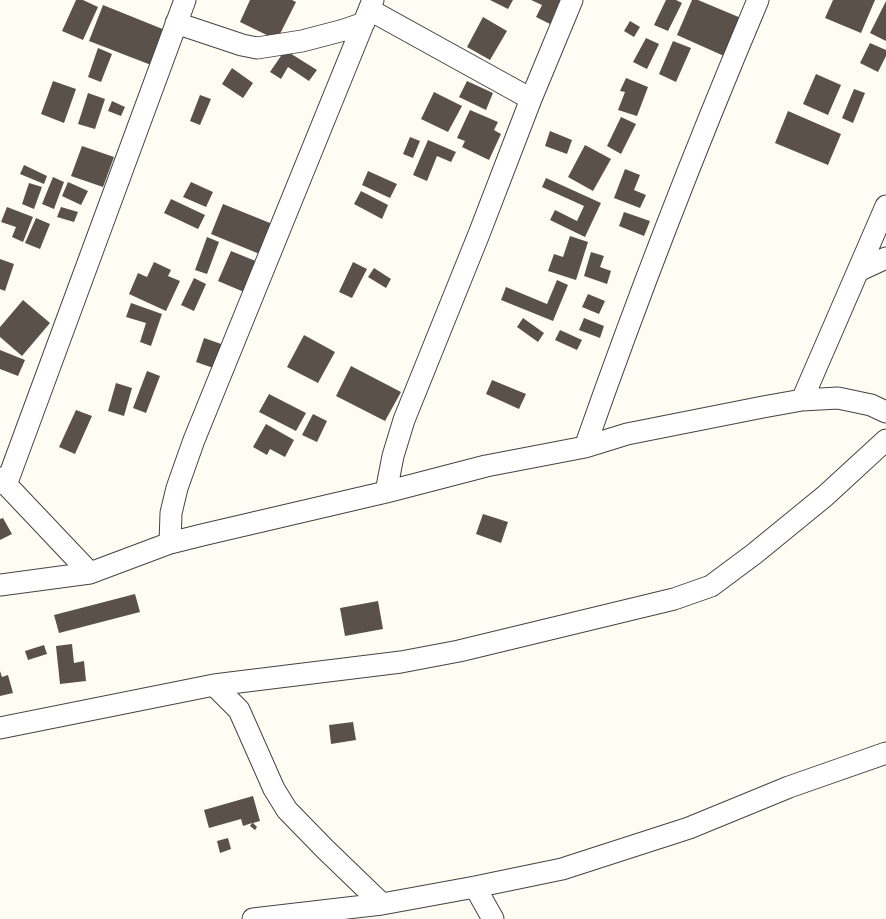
<!DOCTYPE html>
<html>
<head>
<meta charset="utf-8">
<style>
	body { margin:0 }
	canvas { display:block; background:#fffdf3 }
</style>
</head>
<body>
<canvas width="886" height="919"></canvas>
<script>
const g = document.querySelector('canvas').getContext('2d');
g.lineJoin = 'round';
function paint(path, color) { g.fillStyle = color; g.fill(path, 'evenodd'); }
function stroke(path, color, width, dash) { g.strokeStyle = color; g.lineWidth = width; g.lineCap = dash ? 'butt' : 'round'; g.setLineDash(dash || []); g.stroke(path); }
const building = new Path2D(`
	M 76,0 L 83,0 L 98,7 L 83,40 L 62,31 Z
	M 250,0 L 292,0 L 296,2 L 277,40 L 240,22 Z
	M 490,0 L 513,0 L 508,9 Z
	M 531,0 L 560,0 L 550,24 L 536,17 L 542,5 Z
	M 666,0 L 676,0 L 682,3 L 668,31 L 654,25 Z
	M 692,0 L 698,0 L 741,18 L 724,56 L 677,35 Z
	M 833,0 L 875,0 L 861,33 L 825,18 Z
	M 886,1 L 886,41 L 870,33 Z
	M 103,5 L 165,30 L 151,65 L 89,41 Z
	M 483,17 L 507,31 L 490,60 L 467,47 Z
	M 630,21 L 640,27 L 634,37 L 624,31 Z
	M 646,38 L 659,44 L 647,69 L 633,62 Z
	M 673,41 L 691,48 L 676,82 L 659,74 Z
	M 870,43 L 886,50 L 886,56 L 878,72 L 860,63 Z
	M 98,48 L 112,54 L 101,82 L 88,77 Z
	M 285,50 L 317,70 L 309,81 L 288,67 L 281,79 L 270,72 Z
	M 232,68 L 253,83 L 243,98 L 222,84 Z
	M 816,74 L 841,85 L 828,115 L 803,104 Z
	M 626,78 L 648,87 L 637,116 L 618,110 L 625,92 L 620,91 Z
	M 53,81 L 76,89 L 64,123 L 41,114 Z
	M 467,81 L 493,93 L 486,110 L 459,97 Z
	M 854,89 L 865,93 L 853,123 L 842,118 Z
	M 434,92 L 462,106 L 448,132 L 421,119 Z
	M 88,93 L 105,99 L 95,129 L 78,124 Z
	M 200,95 L 211,99 L 200,125 L 190,121 Z
	M 112,101 L 125,107 L 121,116 L 108,111 Z
	M 470,110 L 498,122 L 494,130 L 501,134 L 489,160 L 462,147 L 465,141 L 457,138 Z
	M 788,111 L 841,134 L 828,165 L 775,143 Z
	M 621,117 L 636,124 L 621,154 L 607,146 Z
	M 550,131 L 572,140 L 567,154 L 545,146 Z
	M 410,137 L 420,141 L 413,158 L 403,154 Z
	M 428,140 L 456,152 L 451,162 L 437,156 L 427,181 L 413,175 Z
	M 585,145 L 611,159 L 593,191 L 568,177 Z
	M 82,146 L 114,157 L 103,187 L 71,176 Z
	M 24,165 L 47,176 L 44,184 L 20,174 Z
	M 625,169 L 640,175 L 634,190 L 646,195 L 640,208 L 614,198 Z
	M 368,171 L 397,184 L 390,198 L 362,185 Z
	M 53,177 L 64,182 L 54,209 L 42,204 Z
	M 546,178 L 601,203 L 585,237 L 550,220 L 555,210 L 577,221 L 584,206 L 542,187 Z
	M 68,182 L 88,191 L 81,205 L 62,196 Z
	M 191,182 L 213,192 L 206,207 L 183,197 Z
	M 29,183 L 42,187 L 34,209 L 22,204 Z
	M 361,191 L 388,205 L 382,219 L 354,204 Z
	M 171,199 L 205,215 L 198,229 L 164,213 Z
	M 223,204 L 275,225 L 262,255 L 211,234 Z
	M 7,207 L 33,217 L 23,242 L 12,237 L 16,227 L 1,222 Z
	M 61,207 L 78,212 L 74,222 L 57,217 Z
	M 624,212 L 650,221 L 644,236 L 619,226 Z
	M 36,218 L 50,224 L 40,249 L 25,243 Z
	M 570,236 L 588,242 L 576,280 L 548,271 L 554,254 L 563,257 Z
	M 207,237 L 219,242 L 207,274 L 195,270 Z
	M 231,251 L 263,264 L 244,292 L 218,281 Z
	M 591,252 L 604,256 L 600,267 L 611,271 L 607,284 L 584,276 Z
	M 0,259 L 14,264 L 5,291 L 0,289 Z
	M 154,262 L 171,270 L 168,276 L 180,281 L 166,311 L 129,294 L 138,273 L 147,277 Z
	M 353,262 L 367,269 L 352,298 L 339,292 Z
	M 374,268 L 391,279 L 386,288 L 368,277 Z
	M 194,278 L 206,284 L 194,311 L 181,305 Z
	M 557,280 L 568,285 L 553,321 L 501,300 L 506,287 L 547,304 Z
	M 588,294 L 605,301 L 599,314 L 582,307 Z
	M 23,300 L 50,323 L 22,356 L 0,337 L 0,327 Z
	M 131,303 L 162,314 L 151,346 L 140,342 L 146,323 L 126,317 Z
	M 523,318 L 544,333 L 538,342 L 517,327 Z
	M 584,318 L 604,326 L 600,338 L 579,330 Z
	M 560,330 L 582,340 L 577,350 L 555,340 Z
	M 304,335 L 335,352 L 318,383 L 287,367 Z
	M 204,338 L 227,346 L 219,370 L 196,362 Z
	M 0,350 L 25,360 L 18,376 L 0,369 Z
	M 351,366 L 401,392 L 385,421 L 336,396 Z
	M 147,371 L 160,376 L 146,413 L 133,408 Z
	M 492,380 L 526,394 L 519,409 L 486,394 Z
	M 116,383 L 132,388 L 124,416 L 108,411 Z
	M 269,394 L 306,413 L 296,431 L 259,412 Z
	M 76,410 L 92,416 L 75,454 L 59,447 Z
	M 313,414 L 327,421 L 317,442 L 302,435 Z
	M 266,424 L 294,440 L 285,457 L 270,449 L 267,455 L 253,447 Z
	M 483,514 L 508,522 L 501,543 L 476,534 Z
	M 3,518 L 12,534 L 0,540 L 0,519 Z
	M 135,594 L 140,612 L 59,633 L 54,615 Z
	M 378,601 L 383,629 L 345,636 L 340,608 Z
	M 72,644 L 74,663 L 84,661 L 86,681 L 60,684 L 56,646 Z
	M 44,645 L 47,654 L 28,660 L 25,651 Z
	M 0,671 L 2,677 L 8,675 L 13,693 L 0,696 Z
	M 353,722 L 356,740 L 331,744 L 329,725 Z
	M 253,796 L 260,821 L 253,823 L 257,827 L 255,830 L 250,826 L 252,823 L 243,826 L 241,819 L 209,828 L 204,810 Z
	M 228,838 L 231,849 L 220,853 L 217,841 Z`);
const street = new Path2D(`
	M 370,10 L 531,99
	M 176,23 L 242,45 L 257,48 L 302,41 L 344,30 L 364,23
	M 858,271 L 886,258
	M 802,400 L 886,206
	M 585,447 C 638,296 696,147 758,0
	M 0,478 L 90,573
	M 6,485 L 185,0
	M 386,492 L 393,456 L 404,420 L 479,234 L 531,99 L 572,0
	M 170,543 L 171,513 L 177,488 L 194,440 L 373,0
	M 0,585 L 90,573 L 170,543 L 202,535 L 386,492 L 486,466 L 585,447 L 627,434 L 763,407 L 802,400 L 838,398 L 871,405 L 886,412
	M 214,685 L 239,710 L 274,789 L 287,810 L 325,849 L 382,904
	M 0,728 L 214,685 L 401,662 L 459,651 L 674,599 L 711,586 L 754,554 L 825,496 L 886,440
	M 475,887 L 493,919
	M 253,919 L 382,904 L 475,887 L 562,869 L 689,828 L 789,787 L 886,753`);
paint(building, '#5a514b');
stroke(street, '#434343', 23);
stroke(street, '#fff', 21);
</script>
</body>
</html>
